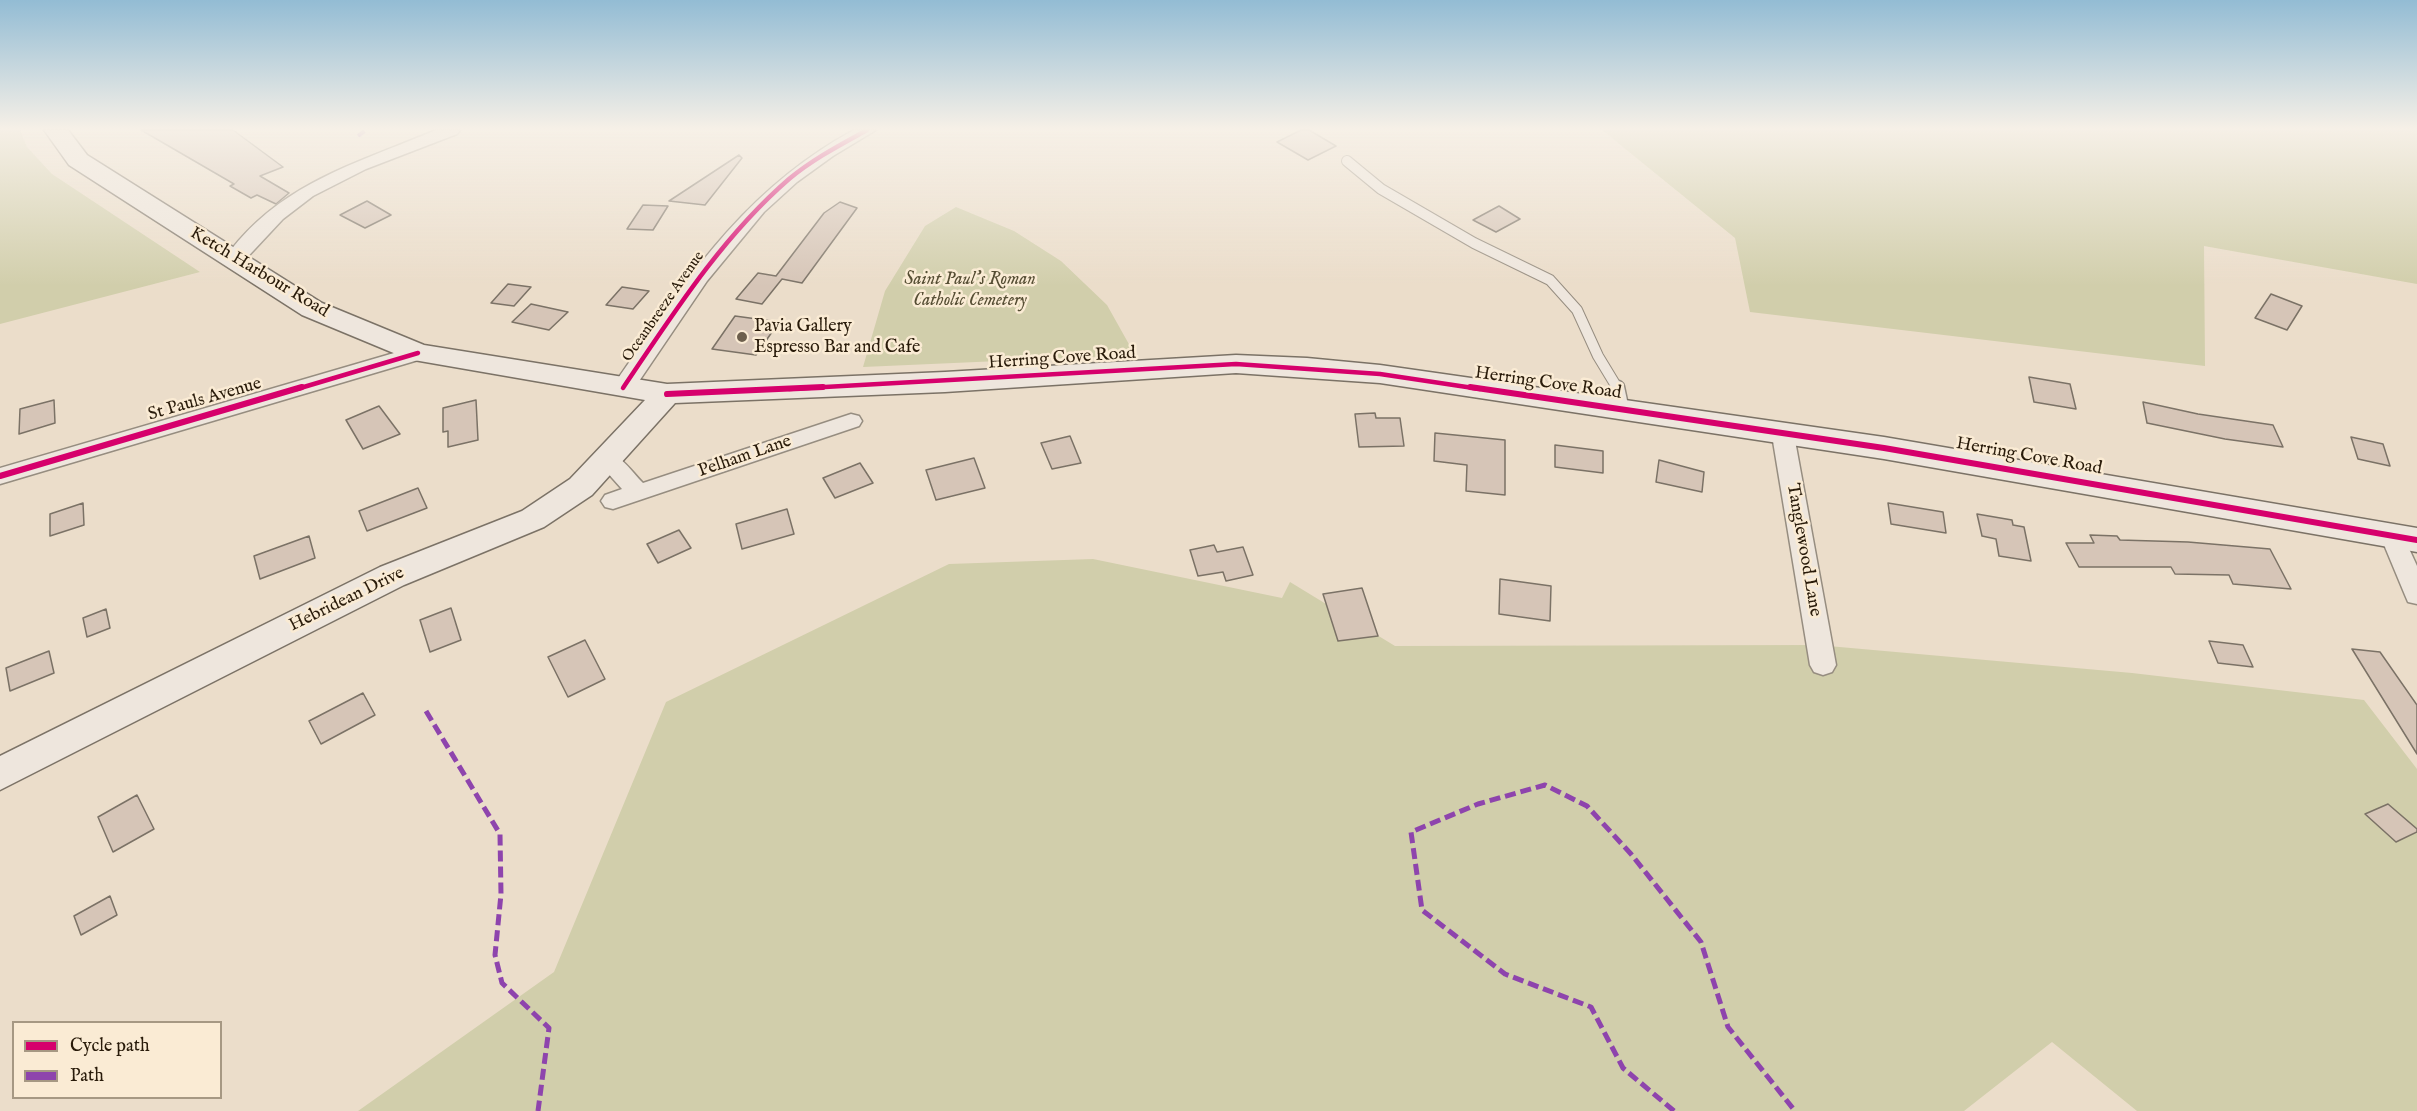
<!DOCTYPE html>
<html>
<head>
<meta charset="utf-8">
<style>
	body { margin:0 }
	#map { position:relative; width:2417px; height:1111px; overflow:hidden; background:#ebddca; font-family:"IM FELL English",serif }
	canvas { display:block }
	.legend { position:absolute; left:12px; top:1021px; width:210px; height:78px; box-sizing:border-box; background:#faebd4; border:2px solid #a69883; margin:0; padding:8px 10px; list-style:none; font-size:18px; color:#291b0a }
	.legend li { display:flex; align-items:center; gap:12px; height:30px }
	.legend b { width:30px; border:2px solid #a69883 }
</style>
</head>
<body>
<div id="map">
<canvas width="2417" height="1111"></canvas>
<ul class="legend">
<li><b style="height:8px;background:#d6006c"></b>Cycle path</li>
<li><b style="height:8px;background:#8e44ad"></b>Path</li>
</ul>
</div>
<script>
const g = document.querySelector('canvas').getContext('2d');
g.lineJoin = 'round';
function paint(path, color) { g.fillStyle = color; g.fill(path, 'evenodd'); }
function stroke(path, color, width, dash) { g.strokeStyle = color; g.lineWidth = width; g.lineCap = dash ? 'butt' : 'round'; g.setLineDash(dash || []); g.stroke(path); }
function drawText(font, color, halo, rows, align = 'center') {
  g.font = font + ' "IM FELL English",serif'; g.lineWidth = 5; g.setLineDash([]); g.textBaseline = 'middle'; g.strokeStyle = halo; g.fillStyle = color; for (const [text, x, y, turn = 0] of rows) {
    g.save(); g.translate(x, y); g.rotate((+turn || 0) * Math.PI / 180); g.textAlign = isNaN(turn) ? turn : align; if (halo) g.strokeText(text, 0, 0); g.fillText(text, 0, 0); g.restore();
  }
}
const green = new Path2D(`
	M 0,130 L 20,130 L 27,147 L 52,174 L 200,272 L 0,324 Z
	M 1602,130 L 2417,130 L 2417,284 L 2204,246 L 2205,366 L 1750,312 L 1735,238 Z
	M 956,207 L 1014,231 L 1061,261 L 1107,305 L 1135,355 L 863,367 L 885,291 L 925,226 Z
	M 1093,559 L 1282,598 L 1290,582 L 1395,646 L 1817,645 L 2132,673 L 2364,700 L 2417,769 L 2417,1111 L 2137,1111 L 2052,1042 L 1964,1111 L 358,1111 L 554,972 L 666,702 L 949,564 Z`);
const building = new Path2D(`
	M 141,130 L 233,130 L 283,167 L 260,176 L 289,193 L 276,204 L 257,195 L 251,198 L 230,186 L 234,184 Z
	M 1301,130 L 1309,130 L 1336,146 L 1308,160 L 1277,142 Z
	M 739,155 L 742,158 L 705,205 L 669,201 Z
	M 367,201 L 391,215 L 365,228 L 340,215 Z
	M 840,202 L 857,208 L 802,283 L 782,279 L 762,304 L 736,299 L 758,273 L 776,276 L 824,213 Z
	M 643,205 L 668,206 L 653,230 L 627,229 Z
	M 1499,206 L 1520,219 L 1496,232 L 1473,220 Z
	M 508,284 L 531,287 L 514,306 L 491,303 Z
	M 622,287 L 649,291 L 633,309 L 606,305 Z
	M 2271,294 L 2302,306 L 2287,330 L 2255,318 Z
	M 531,304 L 568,312 L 549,330 L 512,322 Z
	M 735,316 L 779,322 L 756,355 L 712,349 Z
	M 2029,377 L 2070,384 L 2076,409 L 2034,402 Z
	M 54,400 L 55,423 L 19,434 L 20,409 Z
	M 476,400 L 478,440 L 448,447 L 448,431 L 443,432 L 443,408 Z
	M 2143,402 L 2198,414 L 2273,425 L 2283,447 L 2225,439 L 2147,423 Z
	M 379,406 L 400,434 L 363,449 L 346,420 Z
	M 1375,413 L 1376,418 L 1400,418 L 1404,446 L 1359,447 L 1355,414 Z
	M 1435,433 L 1505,440 L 1505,495 L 1466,491 L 1467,465 L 1434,461 Z
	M 1070,436 L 1081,463 L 1052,469 L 1041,443 Z
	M 2351,437 L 2383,444 L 2390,466 L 2358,459 Z
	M 1555,445 L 1603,451 L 1603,473 L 1555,467 Z
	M 974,458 L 985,488 L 936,500 L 926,470 Z
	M 1659,460 L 1704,472 L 1702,492 L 1656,482 Z
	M 860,463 L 873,483 L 835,498 L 823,478 Z
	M 418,488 L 427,508 L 367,531 L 359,511 Z
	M 83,503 L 84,525 L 50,536 L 50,514 Z
	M 1888,503 L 1943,512 L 1946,533 L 1891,524 Z
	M 787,509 L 794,534 L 742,549 L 736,524 Z
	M 1977,514 L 2012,520 L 2013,525 L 2024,527 L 2031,561 L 1999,556 L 1996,539 L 1982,536 Z
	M 679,530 L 691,548 L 658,563 L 647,544 Z
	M 2090,535 L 2117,536 L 2120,540 L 2188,542 L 2270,549 L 2291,589 L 2233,584 L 2229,575 L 2175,574 L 2171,567 L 2079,567 L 2066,543 L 2094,543 Z
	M 309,536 L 315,558 L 260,579 L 254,556 Z
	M 1214,545 L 1217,552 L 1243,547 L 1253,575 L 1226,581 L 1223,572 L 1198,576 L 1190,550 Z
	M 1500,579 L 1551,586 L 1550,621 L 1499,614 Z
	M 1362,588 L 1378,636 L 1338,641 L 1323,594 Z
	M 451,608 L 461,640 L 430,652 L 420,620 Z
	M 106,609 L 110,628 L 87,637 L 83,618 Z
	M 585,640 L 605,679 L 568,697 L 548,657 Z
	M 2209,641 L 2243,645 L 2253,667 L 2218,663 Z
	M 2352,649 L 2380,652 L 2417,705 L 2417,754 Z
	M 49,651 L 54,673 L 10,691 L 6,668 Z
	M 363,693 L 375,715 L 321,744 L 309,721 Z
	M 137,795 L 154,829 L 113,852 L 98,817 Z
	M 2388,804 L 2417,829 L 2417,832 L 2396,842 L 2365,814 Z
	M 110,896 L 117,915 L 81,935 L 74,916 Z`);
const serviceFar1 = new Path2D(`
	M 1347,161 L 1381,189 L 1474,243 L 1550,280 L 1577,310 L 1598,356 L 1618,389`);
const service = new Path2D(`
	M 1618,387 L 1623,410`);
const minor = new Path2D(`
	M 436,130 L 460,130 L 457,134 L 366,169 L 313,196 L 283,219 L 240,265 L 233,267 L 223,261 C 276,184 356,164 436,130 Z
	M 854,130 L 876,130 L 833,156 L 797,182 L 764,212 L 707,281 L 631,393 L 615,393 L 612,388 L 615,383 C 685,282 743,190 854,130 Z
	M 418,346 L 425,348 L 428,353 L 425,358 L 0,484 L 0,468 Z
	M 851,414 L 859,416 L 862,421 L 859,426 L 613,509 L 605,507 L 601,501 L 605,495 L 622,489 L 596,460 L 599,454 C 618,449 630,470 643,483 Z
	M 1783,427 L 1791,430 L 1794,435 L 1836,665 L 1832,672 L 1823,675 L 1814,672 L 1810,665 L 1772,435 L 1775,430 Z
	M 2392,526 L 2400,529 L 2417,566 L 2417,604 L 2408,602 L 2405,595 L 2380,535 L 2384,529 Z`);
const secondary = new Path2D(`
	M 44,130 L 68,130 L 87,155 L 322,303 L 424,345 L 667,384 L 945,372 L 1236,355 L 1307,358 L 1380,365 L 1884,437 L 2417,528 L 2417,552 L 1884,459 L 1380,383 L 1236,373 L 945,392 L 675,403 L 592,495 L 544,527 L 404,585 L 0,790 L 0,756 L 380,567 L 522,511 L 570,479 L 645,400 L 408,359 L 302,315 L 69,165 Z`);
const quietFar1 = new Path2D(`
	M 358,136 L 366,130`);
const quiet = new Path2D(`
	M 426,711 L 500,834 L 501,894 L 495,955 L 502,983 L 549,1028 L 538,1111
	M 1674,1111 L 1623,1068 L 1591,1007 L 1505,974 L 1422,910 L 1411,832 L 1478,804 L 1545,785 L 1587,806 L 1631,854 L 1701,942 L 1728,1027 L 1795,1111`);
const cyclewayFar1 = new Path2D(`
	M 623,388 C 673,314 721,238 789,179 C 813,159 840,145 867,130
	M 297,389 L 418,353
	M 789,389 L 1236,364 L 1380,374 L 1480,389`);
const cycleway = new Path2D(`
	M 1470,387 L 1884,448 L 2417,540
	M 667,394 L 823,387
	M 0,476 L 302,387`);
const markers = [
	[742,337,6,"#6d5f4d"]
];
const farStreetnames = [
	["Oceanbreeze Avenue",664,307,-55]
];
const streetNames = [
	["Ketch Harbour Road",259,273,31],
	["Herring Cove Road",1062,359,-4],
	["Herring Cove Road",1548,384,8],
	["St Pauls Avenue",205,400,-16],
	["Pelham Lane",745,457,-19],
	["Herring Cove Road",2029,457,10],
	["Tanglewood Lane",1803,550,80],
	["Hebridean Drive",347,600,-26]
];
const parkNames = [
	["Saint Paul's Roman",970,280],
	["Catholic Cemetery",970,301]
];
const poiNames = [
	["Pavia Gallery",754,327],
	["Espresso Bar and Cafe",754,348]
];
paint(green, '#d1ceab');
paint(building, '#d6c5b7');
stroke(building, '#7b7266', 1.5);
stroke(serviceFar1, '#968d80', 12);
stroke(service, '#968d80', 15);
stroke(minor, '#968d80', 3);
stroke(secondary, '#7b7266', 3);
stroke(serviceFar1, '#eee6dd', 10);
stroke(service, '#eee6dd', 12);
paint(minor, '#eee6dd');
paint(secondary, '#eee6dd');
stroke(quietFar1, '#8e44ad', 4, [8, 4]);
stroke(quiet, '#8e44ad', 5, [11, 5]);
stroke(cyclewayFar1, '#d6006c', 4.5);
stroke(cycleway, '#d6006c', 6);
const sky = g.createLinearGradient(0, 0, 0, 286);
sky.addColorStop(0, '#93bcd4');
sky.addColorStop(0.45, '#f6f0e7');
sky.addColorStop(1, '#f6f0e700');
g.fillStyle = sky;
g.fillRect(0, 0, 2417, 286);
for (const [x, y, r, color] of markers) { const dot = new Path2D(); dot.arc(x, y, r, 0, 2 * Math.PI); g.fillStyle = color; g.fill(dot); stroke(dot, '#faebd4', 2); }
drawText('15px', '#291b0a', '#faebd4', farStreetnames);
drawText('18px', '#291b0a', '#faebd4', streetNames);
drawText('italic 18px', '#554d33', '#faebd4', parkNames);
drawText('18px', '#291b0a', '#faebd4', poiNames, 'left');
</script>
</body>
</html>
